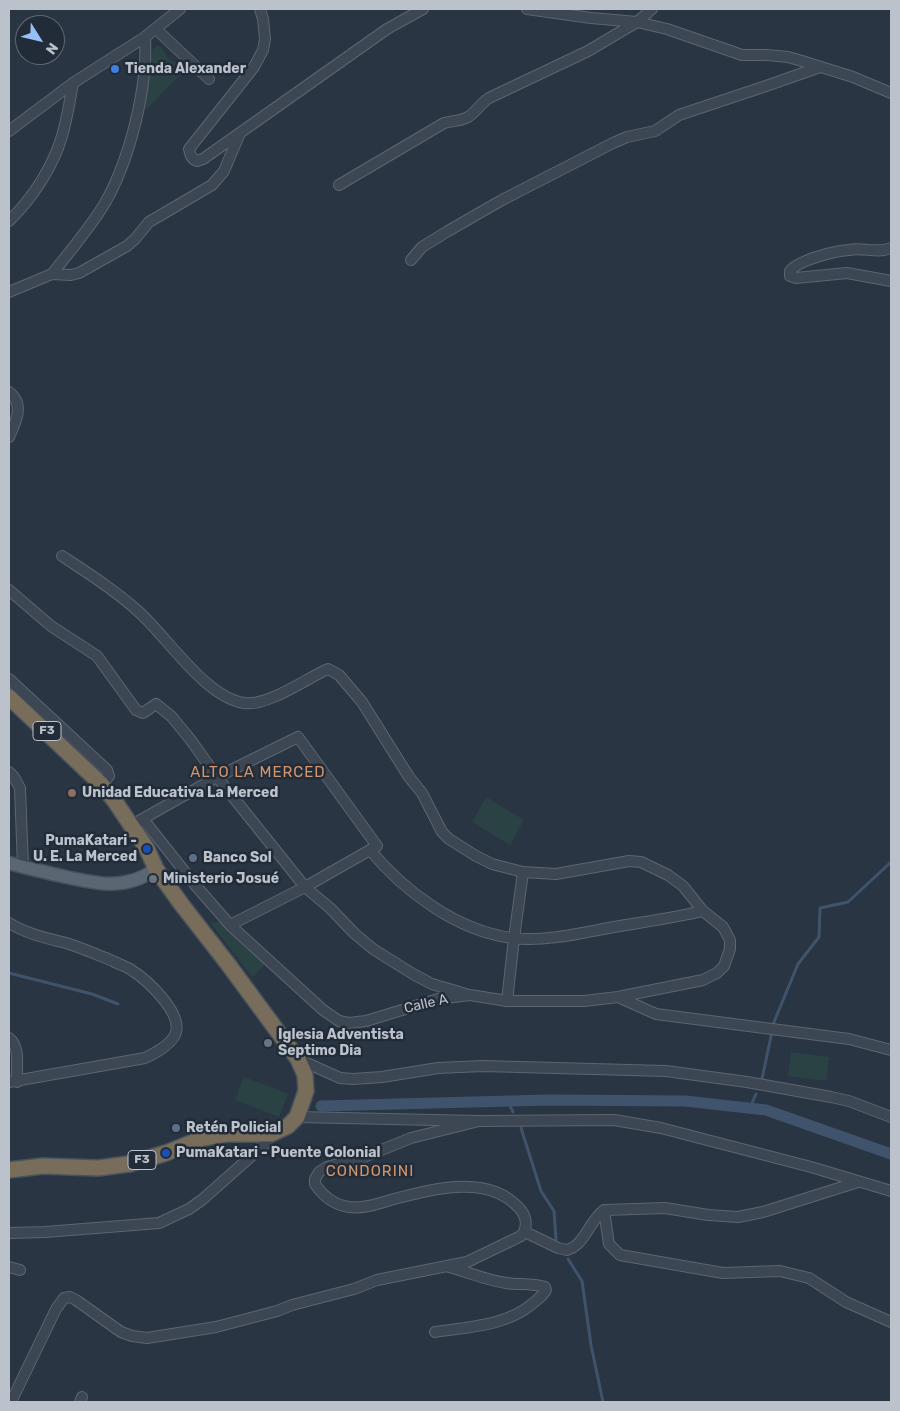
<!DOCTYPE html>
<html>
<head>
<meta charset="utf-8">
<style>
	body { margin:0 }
	#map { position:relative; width:900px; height:1411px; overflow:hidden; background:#293543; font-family:Rubik,sans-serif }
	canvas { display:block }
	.frame { position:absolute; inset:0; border:10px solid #bbc2cc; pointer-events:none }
	.north { position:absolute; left:15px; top:15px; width:50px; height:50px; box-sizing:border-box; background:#222c38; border:1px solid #5f6873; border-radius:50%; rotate:126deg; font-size:14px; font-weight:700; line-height:20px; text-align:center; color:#bbc2cc }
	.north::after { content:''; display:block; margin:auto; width:18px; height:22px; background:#97bff5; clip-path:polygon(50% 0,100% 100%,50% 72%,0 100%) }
</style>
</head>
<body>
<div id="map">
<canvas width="900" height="1411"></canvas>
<div class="frame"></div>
<div class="north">N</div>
</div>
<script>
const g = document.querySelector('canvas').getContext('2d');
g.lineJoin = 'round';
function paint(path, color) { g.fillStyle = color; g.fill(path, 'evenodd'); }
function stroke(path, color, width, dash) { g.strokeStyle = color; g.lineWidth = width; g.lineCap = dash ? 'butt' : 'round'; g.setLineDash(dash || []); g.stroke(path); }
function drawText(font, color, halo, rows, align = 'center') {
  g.font = font + ' Rubik,sans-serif'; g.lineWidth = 5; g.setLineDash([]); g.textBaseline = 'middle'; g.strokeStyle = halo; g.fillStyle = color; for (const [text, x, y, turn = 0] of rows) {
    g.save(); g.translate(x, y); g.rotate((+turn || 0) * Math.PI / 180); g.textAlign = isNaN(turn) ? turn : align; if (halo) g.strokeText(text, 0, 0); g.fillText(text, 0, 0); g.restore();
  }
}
const green = new Path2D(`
	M 156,46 L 160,46 L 169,59 L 185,70 L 147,109 L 143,107 L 152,52 Z
	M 486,797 L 524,820 L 510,845 L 472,822 Z
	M 210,922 L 223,923 L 266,964 L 252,977 Z
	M 791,1052 L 829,1057 L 826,1081 L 788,1076 Z
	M 244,1077 L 288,1094 L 279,1117 L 235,1100 Z`);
const stream = new Path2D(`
	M 9,973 L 92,994 L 118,1004
	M 762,1079 L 774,1022 L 798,964 L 819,937 L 820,908 L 848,902 L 891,862
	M 508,1102 L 513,1112
	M 750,1108 L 756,1094
	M 521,1128 L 541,1191 L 554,1211 L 556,1240
	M 568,1259 L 582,1281 L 591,1345 L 603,1402`);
const canal = new Path2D(`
	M 321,1106 L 549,1100 L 685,1101 L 766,1110 L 891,1154`);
const minor = new Path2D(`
	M 260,9 L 263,19 L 265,39 L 263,50 L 254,67 L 189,149 C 190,154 191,159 197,161 L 203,159 L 387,29 L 423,9
	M 527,9 L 591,18 L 637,22 L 667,29 L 742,55 L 767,55 L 788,57 L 802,61 L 853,77 L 891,93
	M 156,29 L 209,79
	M 9,131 L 73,83 L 145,37 L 180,9
	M 339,185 L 444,123 C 452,121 461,121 468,117 C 476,112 481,103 489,98 L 588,51 L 637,22 L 652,9
	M 9,221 C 32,199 53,167 62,136 C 67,119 70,100 73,83
	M 891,248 C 876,254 864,247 849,250 C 834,251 799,260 790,271 L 790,276 L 796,278 L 847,273 L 891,281
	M 411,260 L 422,247 L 448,231 L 502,200 L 613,143 L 627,137 L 655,131 L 679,115 L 769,85 L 820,67
	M 52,274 C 70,251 90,228 105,203 C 130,159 148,87 145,37
	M 9,292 L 52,274 L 71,275 L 79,273 L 127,246 L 135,239 L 149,222 L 212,185 L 224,171 L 240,133
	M 9,392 C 25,404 16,422 9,437
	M 62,556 C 88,573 116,591 139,612 C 168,638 205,697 244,703 C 267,707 307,678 328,669 L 339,675 L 362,702 L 409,777 L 422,793 L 442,832 L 449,839 L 476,856 L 492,864 L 523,872 L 556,874 L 629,861 L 641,862 L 668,875 L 683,886 L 703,911 L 723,927 L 730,940 L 730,949 L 724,966 L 717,973 L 703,980 L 618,997 L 584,1001 L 507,1001 L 470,995 L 438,999 L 366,1021 L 349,1023 L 339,1021 L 323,1010 L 230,925 L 196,886 L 143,819
	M 9,590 L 51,626 L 97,656 L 136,710 L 143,713 L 156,704 L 171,716 L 190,739 L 217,777 L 305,887 L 330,908 L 355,934 L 373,949 L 413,974 L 432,984 L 466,994
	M 9,679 L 107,770 L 109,776 L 101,784
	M 9,772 L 14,777 L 20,788 L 23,867
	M 137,822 L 217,777 L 298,737 L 377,846 L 305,887 L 230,925
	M 370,850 C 404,891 457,931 512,938 C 545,942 581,933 614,927 C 643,922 673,918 703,911
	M 9,923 C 27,934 46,938 66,943 C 82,948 98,955 113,961 C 118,964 125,966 130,969 C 146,979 185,1014 175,1035 C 169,1046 155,1053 145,1058 L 9,1082
	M 618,997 L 656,1014 L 849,1039 L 891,1050
	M 507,1001 L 514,938 L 523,872
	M 9,1038 C 21,1047 16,1068 17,1082
	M 298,1059 L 340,1078 L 353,1079 L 382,1077 L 438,1068 L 483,1066 L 666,1071 L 747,1082 L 831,1097 L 849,1101 L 891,1117
	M 297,1117 L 479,1121 L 614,1120 L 661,1128 L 811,1167 L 891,1191
	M 604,1210 L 609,1244 L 620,1255 L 723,1273 L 780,1271 L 809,1278 L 846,1302 L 891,1322
	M 525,1232 L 558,1248 L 567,1250 C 585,1245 589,1221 604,1210 L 665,1208 L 708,1215 L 738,1217 L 763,1212 L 858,1182
	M 9,1233 L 45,1232 L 159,1223 L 189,1209 L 203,1199 L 265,1144 L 271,1134
	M 9,1267 L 20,1270
	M 435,1332 C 468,1327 506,1326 532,1304 C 538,1299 543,1296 546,1290 L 545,1287 C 532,1283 519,1285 506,1283 C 486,1280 468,1272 449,1267
	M 11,1402 L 56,1309 L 64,1298 L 70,1297 L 76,1300 L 121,1332 L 132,1336 L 147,1338 L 216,1327 L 277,1311 L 292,1305 L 354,1289 L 377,1280 L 467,1262 L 521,1236 C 528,1228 527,1217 520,1209 C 489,1173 433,1189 394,1199 C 380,1203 364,1209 349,1207 C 335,1205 323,1196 315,1184 L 315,1179 L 319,1172 L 327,1167 L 364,1157 L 411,1138 L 479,1121
	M 80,1402 L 82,1397`);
const major = new Path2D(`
	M 9,863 C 26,868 44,872 62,876 C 97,884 125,891 156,869`);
const highway = new Path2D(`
	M 9,697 L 101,784 L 114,800 L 147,849 L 156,869 L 182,905 L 228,964 L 298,1059 L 305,1075 L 306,1091 L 297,1117 L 288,1126 L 271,1134 L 227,1134 L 203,1138 L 166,1153 L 129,1164 L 98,1168 L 43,1166 L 9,1170`);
const markers = [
	[115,69,5,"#3f7fe0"],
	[72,793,5,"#8d6e63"],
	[147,849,5,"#1a4fb4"],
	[193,858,5,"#5c6f8a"],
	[153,879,5,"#6b7280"],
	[268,1043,5,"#6b7280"],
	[176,1128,5,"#5c6f8a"],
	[166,1153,5,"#1a4fb4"]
];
const shields = [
	[47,731,28],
	[142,1160,28]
];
const shieldNames = [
	["F3",47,731],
	["F3",142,1160]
];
const poiNames = [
	["Tienda Alexander",125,69],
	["Unidad Educativa La Merced",82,793],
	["PumaKatari -",137,841,"right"],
	["U. E. La Merced",137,857,"right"],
	["Banco Sol",203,858],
	["Ministerio Josué",163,879],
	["Iglesia Adventista",278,1035],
	["Septimo Dia",278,1051],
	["Retén Policial",186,1128],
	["PumaKatari - Puente Colonial",176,1153]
];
const streetNames = [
	["Calle A",426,1004,-13]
];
const neighbourhoodNames = [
	["ALTO LA MERCED",258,773],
	["CONDORINI",370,1172]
];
paint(green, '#2b4244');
stroke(stream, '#3f546c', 3);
stroke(canal, '#3f546c', 11);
stroke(minor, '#5c6570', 12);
stroke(major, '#47505c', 15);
stroke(highway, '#48525d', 18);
stroke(minor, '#3d4753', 10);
stroke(major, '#5b6673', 12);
stroke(highway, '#786c5a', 15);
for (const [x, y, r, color] of markers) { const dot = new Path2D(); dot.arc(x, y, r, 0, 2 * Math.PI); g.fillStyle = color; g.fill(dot); stroke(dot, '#222c38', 2); }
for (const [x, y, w] of shields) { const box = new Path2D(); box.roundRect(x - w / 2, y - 9.5, w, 19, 4); g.fillStyle = '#222c38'; g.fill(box); stroke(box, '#bbc2cc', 1); }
drawText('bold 12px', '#bbc2cc', null, shieldNames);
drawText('bold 14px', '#bbc2cc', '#222c38', poiNames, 'left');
drawText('14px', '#bbc2cc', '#222c38', streetNames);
g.letterSpacing = '1px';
drawText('15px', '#d3966f', '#222c38', neighbourhoodNames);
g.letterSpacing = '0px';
</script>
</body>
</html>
